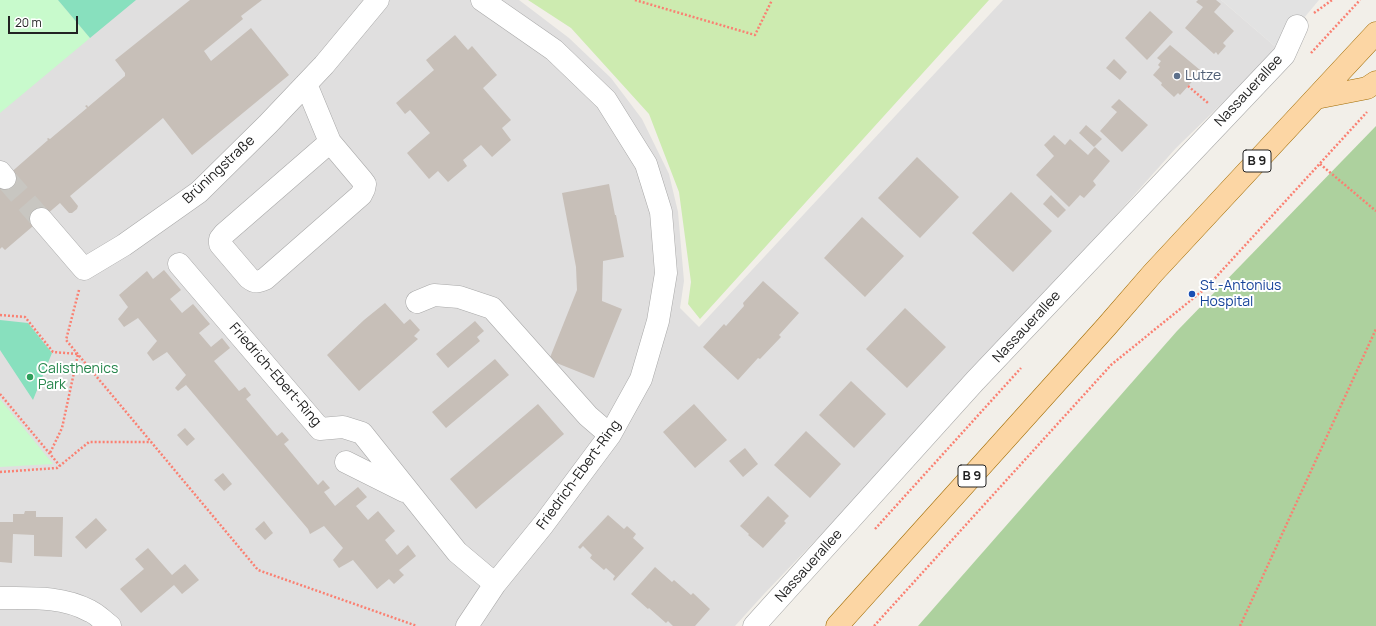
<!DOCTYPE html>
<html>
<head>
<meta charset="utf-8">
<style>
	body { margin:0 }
	#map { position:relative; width:1376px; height:626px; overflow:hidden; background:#f2efe9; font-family:Manrope,sans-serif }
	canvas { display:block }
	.scale { position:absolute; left:8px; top:16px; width:70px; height:18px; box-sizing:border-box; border:2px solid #222; border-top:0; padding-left:5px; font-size:12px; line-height:14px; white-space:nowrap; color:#222; -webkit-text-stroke:3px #fff; paint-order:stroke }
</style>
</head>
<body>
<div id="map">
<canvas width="1376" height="626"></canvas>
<div class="scale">20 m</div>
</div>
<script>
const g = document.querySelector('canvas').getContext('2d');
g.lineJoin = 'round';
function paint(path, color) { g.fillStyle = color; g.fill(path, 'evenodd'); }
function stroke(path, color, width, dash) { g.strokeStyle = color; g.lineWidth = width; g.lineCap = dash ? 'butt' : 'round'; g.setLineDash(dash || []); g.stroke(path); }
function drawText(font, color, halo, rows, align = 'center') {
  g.font = font + ' Manrope,sans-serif'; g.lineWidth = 4; g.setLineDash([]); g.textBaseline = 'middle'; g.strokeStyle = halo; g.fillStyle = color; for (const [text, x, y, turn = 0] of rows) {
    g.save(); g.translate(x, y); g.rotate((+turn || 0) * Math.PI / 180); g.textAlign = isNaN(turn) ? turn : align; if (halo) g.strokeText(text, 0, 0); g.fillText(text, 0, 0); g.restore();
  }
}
const residential = new Path2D(`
	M 0,0 L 519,0 L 569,38 L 611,78 L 642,119 L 669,174 L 678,212 L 684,281 L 680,308 L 699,327 L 1003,0 L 1221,0 L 1278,49 L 1176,148 L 972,377 L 764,594 L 735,626 L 0,626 Z`);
const grass = new Path2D(`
	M 528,0 L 989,0 L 700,319 L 688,304 L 691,282 L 679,192 L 649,114 L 571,28 Z`);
const forest = new Path2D(`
	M 1376,126 L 1376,626 L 918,626 L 1177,331 Z`);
const park = new Path2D(`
	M 0,0 L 58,0 L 90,38 L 0,113 Z
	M 0,399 L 53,464 L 0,467 Z`);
const pitch = new Path2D(`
	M 58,0 L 136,0 L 90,38 Z
	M 0,320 L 28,323 L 52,353 L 33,400 L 0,350 Z`);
const parking = new Path2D(`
	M 1221,0 L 1319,0 L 1278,49 Z`);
const building = new Path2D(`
	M 190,0 L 262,0 L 241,16 L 243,19 L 204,51 L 211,61 L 251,28 L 289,75 L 192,155 L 163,118 L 70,196 L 78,206 L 77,209 L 72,213 L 69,213 L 60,203 L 5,250 L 2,247 L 0,249 L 0,182 L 48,140 L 47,139 L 48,138 L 50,139 L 87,108 L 85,106 L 87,105 L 88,107 L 125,76 L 125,73 L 115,60 Z
	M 1198,0 L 1216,0 L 1221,4 L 1214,12 L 1234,31 L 1223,43 L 1226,46 L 1218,55 L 1216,52 L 1214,54 L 1185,28 L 1203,7 L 1196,2 Z
	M 1150,11 L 1173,32 L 1147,60 L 1125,38 Z
	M 455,35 L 468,50 L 472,46 L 497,75 L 483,88 L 511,120 L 502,128 L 511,140 L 492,157 L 481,145 L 463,160 L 467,166 L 448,182 L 438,171 L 429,179 L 407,153 L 430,133 L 410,110 L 405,114 L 396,103 L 434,70 L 426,60 Z
	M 1170,45 L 1200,70 L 1196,73 L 1198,75 L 1180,95 L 1178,93 L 1174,97 L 1161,85 L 1162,83 L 1153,75 L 1160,67 L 1158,65 L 1161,61 L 1157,58 Z
	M 1114,59 L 1127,72 L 1120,80 L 1106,68 Z
	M 1119,99 L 1148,125 L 1122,152 L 1100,131 L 1117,112 L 1111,107 Z
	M 1086,125 L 1102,139 L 1094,147 L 1079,133 Z
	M 1054,135 L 1065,145 L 1070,139 L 1088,155 L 1095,147 L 1110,161 L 1093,181 L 1096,185 L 1084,198 L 1080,195 L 1069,207 L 1036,175 L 1054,156 L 1044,145 Z
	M 917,157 L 959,197 L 920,238 L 878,198 Z
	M 609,184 L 615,215 L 616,215 L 624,257 L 603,261 L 602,301 L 622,309 L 594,378 L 549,360 L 577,290 L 576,267 L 562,193 Z
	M 1011,192 L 1052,231 L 1013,272 L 972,233 Z
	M 1051,195 L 1066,210 L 1058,218 L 1043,204 Z
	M 862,217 L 904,256 L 865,297 L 824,258 Z
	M 164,270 L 181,290 L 170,299 L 182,313 L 193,304 L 210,324 L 199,333 L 211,347 L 222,338 L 230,348 L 214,361 L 239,391 L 245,387 L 251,395 L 246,399 L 277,436 L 282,432 L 289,440 L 284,444 L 318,485 L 323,480 L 330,488 L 324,492 L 335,506 L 358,487 L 367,497 L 356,506 L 368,520 L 378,511 L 395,531 L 385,540 L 397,555 L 408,545 L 416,556 L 399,570 L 404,575 L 394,584 L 389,579 L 377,589 L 353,560 L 339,568 L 333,560 L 343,548 L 324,526 L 310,534 L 308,529 L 186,385 L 178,391 L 175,388 L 186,375 L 167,352 L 153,361 L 147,353 L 157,341 L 138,318 L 124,327 L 118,319 L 128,307 L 119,295 L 147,271 L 153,279 Z
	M 763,281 L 799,313 L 779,335 L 781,337 L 760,359 L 758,358 L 738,380 L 703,347 L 724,324 L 726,326 L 744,306 L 743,303 Z
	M 385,303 L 404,324 L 410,319 L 420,330 L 414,336 L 418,339 L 359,391 L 327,355 L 364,320 Z
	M 905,308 L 946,347 L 907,388 L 866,349 Z
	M 475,321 L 484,331 L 477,337 L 480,341 L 448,368 L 436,354 Z
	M 495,359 L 509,375 L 446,428 L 432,412 Z
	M 851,381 L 886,414 L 854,448 L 819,415 Z
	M 538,404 L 564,434 L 476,509 L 450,479 Z
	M 694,404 L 727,440 L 695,468 L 663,432 Z
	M 185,428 L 195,439 L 187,446 L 177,435 Z
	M 806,431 L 841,464 L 810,498 L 774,465 Z
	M 745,448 L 758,464 L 743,477 L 729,461 Z
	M 223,473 L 232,484 L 224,491 L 214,480 Z
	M 768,496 L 789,516 L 784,521 L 786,523 L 763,548 L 748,535 L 749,534 L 740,526 Z
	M 25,511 L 36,511 L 36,517 L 63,517 L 62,557 L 34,556 L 34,535 L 13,534 L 12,563 L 0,562 L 0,522 L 13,522 L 13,514 L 24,514 Z
	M 608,515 L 624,529 L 627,526 L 636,534 L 633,538 L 644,548 L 614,581 L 613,579 L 615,576 L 606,568 L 604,570 L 590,558 L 592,555 L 583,546 L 580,549 L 578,547 Z
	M 96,518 L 107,530 L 86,549 L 75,537 Z
	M 264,521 L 273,533 L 265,540 L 255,529 Z
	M 148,548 L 172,575 L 185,564 L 199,580 L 182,594 L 174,585 L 141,613 L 120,589 L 144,569 L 135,559 Z
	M 655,567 L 672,582 L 674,580 L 691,595 L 693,593 L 710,609 L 695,626 L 673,626 L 668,621 L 666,623 L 649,608 L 648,609 L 631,594 Z`);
const minorTunnel = new Path2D(`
	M 5,178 L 41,219`);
const path = new Path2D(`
	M 635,0 L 755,35 L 772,0
	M 1314,13 L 1332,0
	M 1311,53 L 1360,0
	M 1188,86 L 1208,103
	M 1320,164 L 1376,211
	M 79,290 L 66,340 L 258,570 L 417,626
	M 0,315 L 25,317 L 53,352 L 78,354 L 62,428 L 50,453
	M 0,394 L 60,466
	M 0,472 L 57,468 L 89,442 L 151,442
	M 875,529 L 1021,368
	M 874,626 L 1111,365 L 1206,288 L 1367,112
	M 1240,626 L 1376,329`);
const minor = new Path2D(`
	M 306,84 L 330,142 L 362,180 L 365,184 L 364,189 L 361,195 L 265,279 C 258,282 255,283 249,278 L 220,244 L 220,239 L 224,234 L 330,142
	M 0,172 L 5,178
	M 41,219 L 84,269 L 124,245 L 199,192 L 268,124 L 324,65 L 378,0
	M 179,264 L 320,429 L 343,427 L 362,433 L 457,552 L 495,584
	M 417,302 L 434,295 L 459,297 L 492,308 L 588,416 L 610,435
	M 346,462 L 404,491
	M 0,598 C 31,598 62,596 90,611 C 97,614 103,621 110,626
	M 467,626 L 495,584 L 543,525 L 610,435 L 641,379 L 658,321 L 666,273 L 661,212 L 646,164 L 606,100 L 554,50 L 482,0
	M 754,626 L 975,381 L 1284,55 L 1297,26`);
const major = new Path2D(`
	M 1316,98 L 1367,88 L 1376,82
	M 837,626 L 1107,326 L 1153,273 L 1376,33`);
const markers = [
	[1177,76,4,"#5c6f8a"],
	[1192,294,4,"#1a4fb4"],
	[30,377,4,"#2e9e5b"]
];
const shields = [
	[1257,161,28],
	[972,476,28]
];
const shieldNames = [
	["B 9",1257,161],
	["B 9",972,476]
];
const serviceNames = [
	["Lutze",1185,76]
];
const streetNames = [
	["Nassauerallee",1249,91,-47],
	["Brüningstraße",219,170,-43],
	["Nassauerallee",1027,327,-47],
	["Friedrich-Ebert-Ring",275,375,49],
	["Friedrich-Ebert-Ring",579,475,-54],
	["Nassauerallee",809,566,-48]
];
const transitNames = [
	["St.-Antonius",1200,286],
	["Hospital",1200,302]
];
const leisureNames = [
	["Calisthenics",38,369],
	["Park",38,385]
];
paint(residential, '#e0dfdf');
paint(grass, '#cdebb0');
paint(forest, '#add19e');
paint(park, '#c8facc');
paint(pitch, '#88e0be');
paint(parking, '#e2e2e2');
paint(building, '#c7bfb8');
stroke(minorTunnel, '#c8c6c1', 22, [22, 11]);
stroke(minor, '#a9a9a9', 23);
stroke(major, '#a06b00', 23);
stroke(path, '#fa8072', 2.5, [2, 2]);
stroke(minor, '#fff', 22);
stroke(major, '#fcd6a4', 22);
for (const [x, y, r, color] of markers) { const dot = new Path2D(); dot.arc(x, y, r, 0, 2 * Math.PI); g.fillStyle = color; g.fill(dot); stroke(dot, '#fff', 1.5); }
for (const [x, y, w] of shields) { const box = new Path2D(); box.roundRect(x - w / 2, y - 11, w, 22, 3); g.fillStyle = '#fff'; g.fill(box); stroke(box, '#222', 1); }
drawText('bold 13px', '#222', null, shieldNames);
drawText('14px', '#4e5e75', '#fff', serviceNames, 'left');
drawText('14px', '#222', '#fff', streetNames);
drawText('14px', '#164399', '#fff', transitNames, 'left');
drawText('14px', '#27864d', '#fff', leisureNames, 'left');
</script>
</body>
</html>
